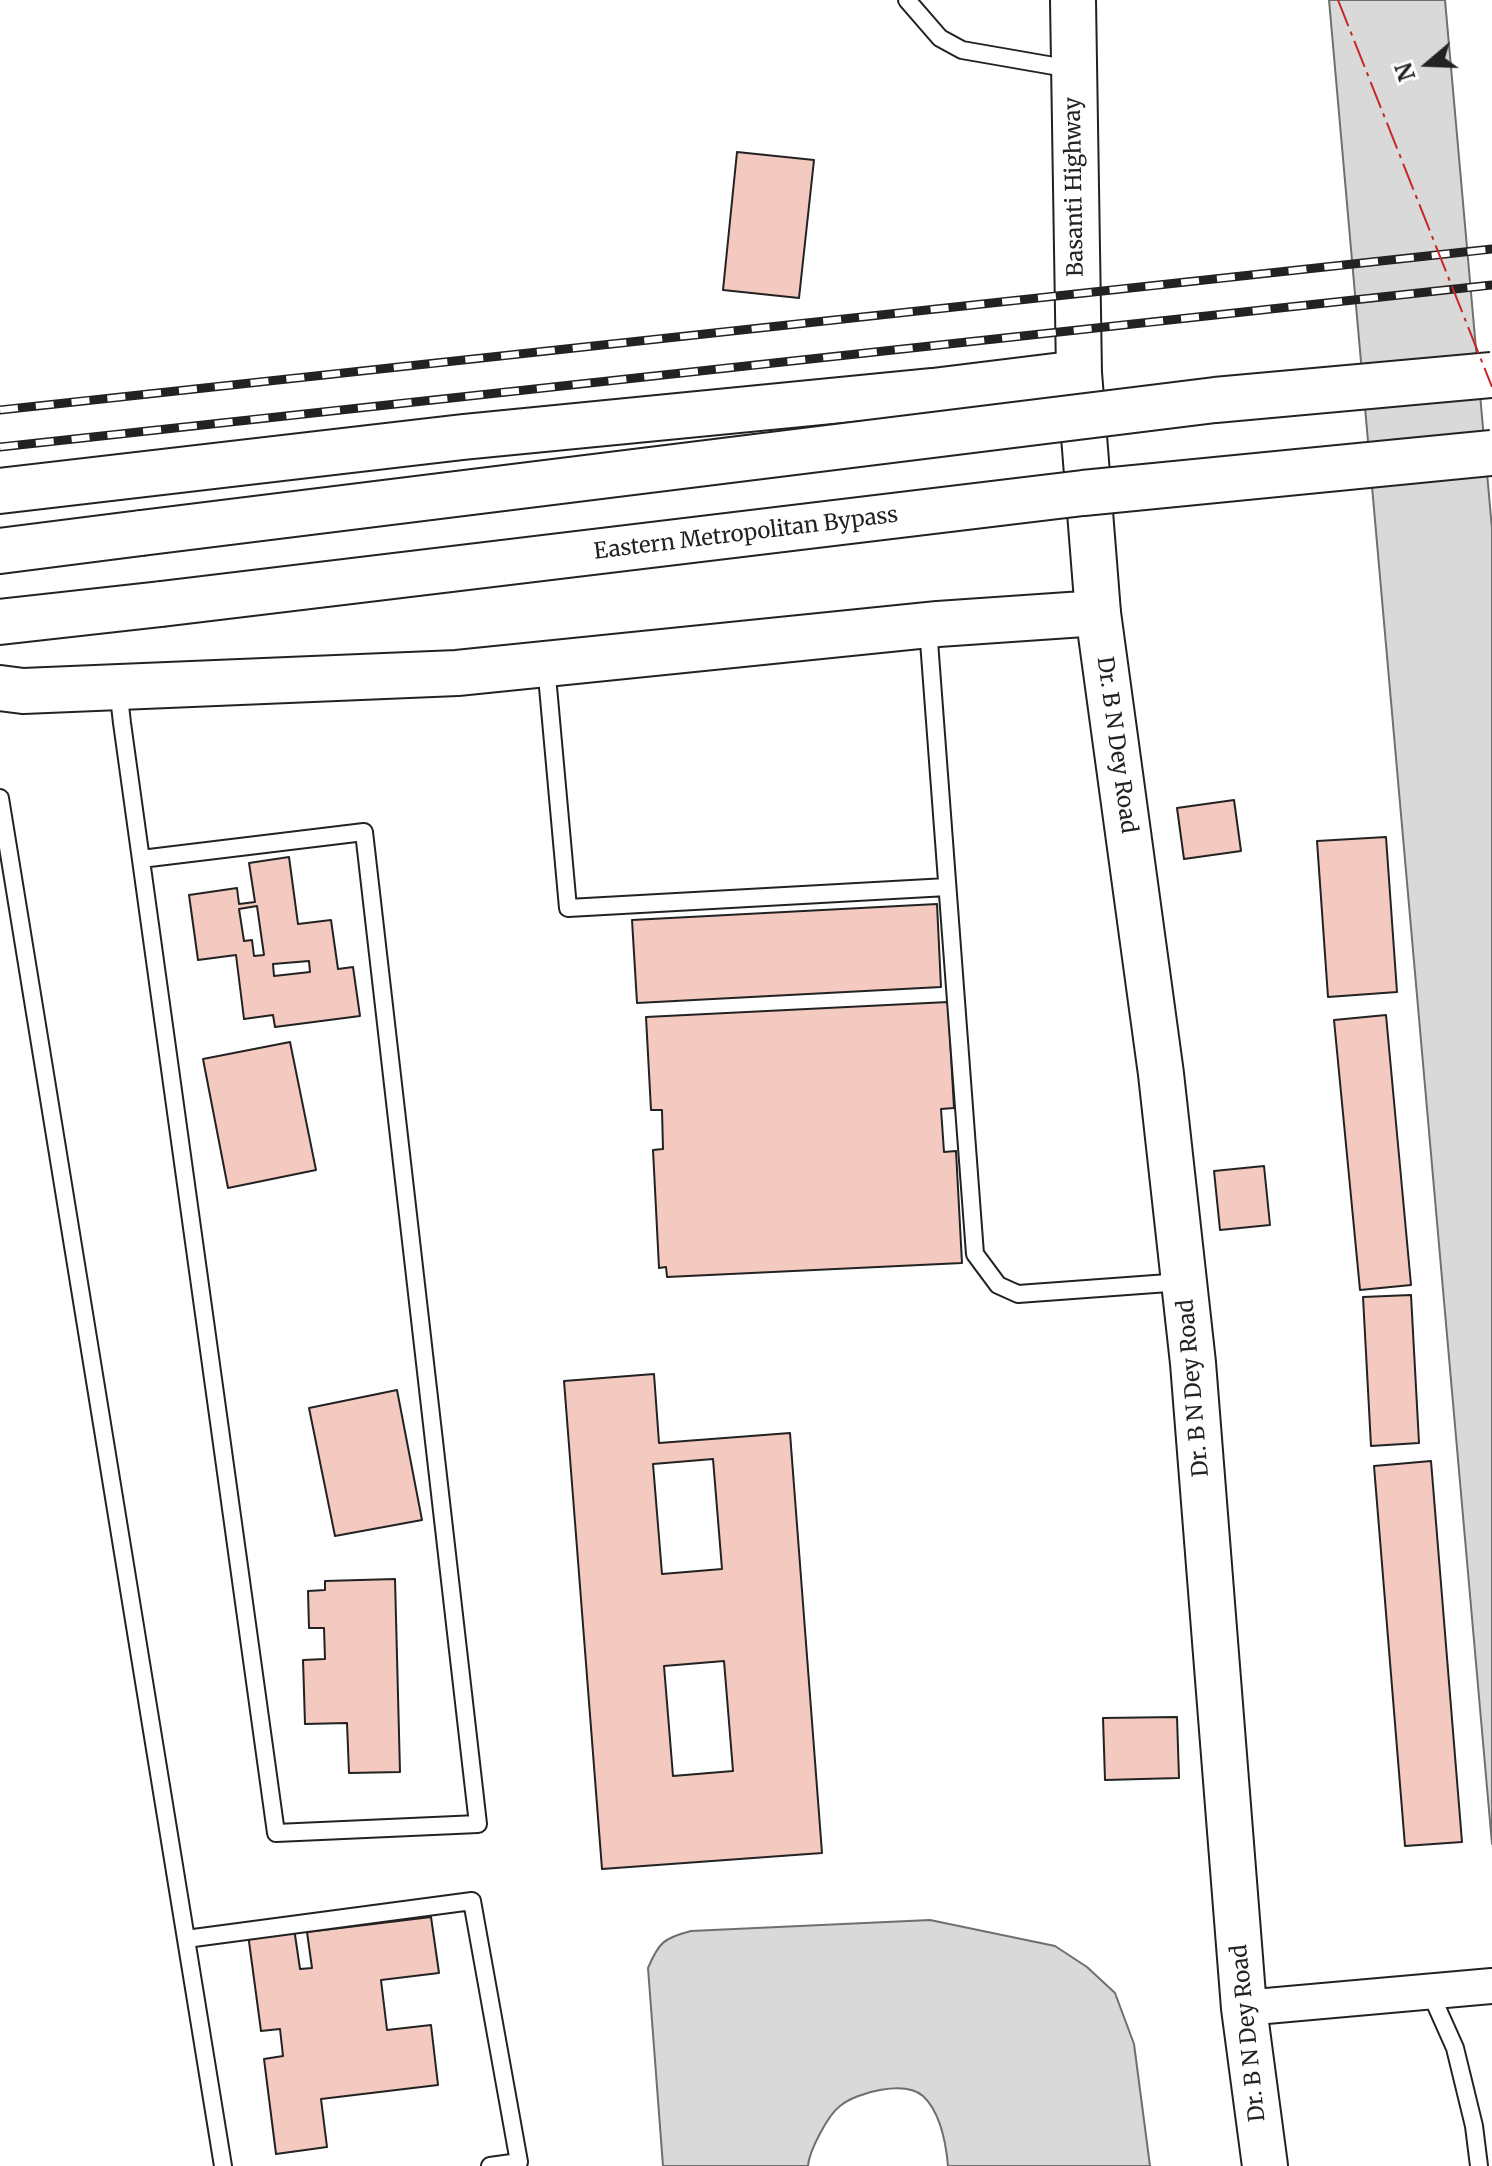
<!DOCTYPE html>
<html>
<head>
<meta charset="utf-8">
<style>
	body { margin:0 }
	#map { position:relative; width:1492px; height:2166px; overflow:hidden; background:#fff; font-family:Merriweather,serif }
	canvas { display:block }
	.north { position:absolute; left:1388px; top:24px; width:80px; height:80px; -webkit-text-stroke:6px #fff; paint-order:stroke; rotate:251deg; font-size:22px; font-weight:700; line-height:32px; text-align:center; color:#222 }
	.north::after { content:''; display:block; margin:auto; width:28px; height:36px; background:#222; clip-path:polygon(50% 0,100% 100%,50% 72%,0 100%) }
</style>
</head>
<body>
<div id="map">
<canvas width="1492" height="2166"></canvas>
<div class="north">N</div>
</div>
<script>
const g = document.querySelector('canvas').getContext('2d');
g.lineJoin = 'round';
function paint(path, color) { g.fillStyle = color; g.fill(path, 'evenodd'); }
function stroke(path, color, width, dash) { g.strokeStyle = color; g.lineWidth = width; g.lineCap = dash ? 'butt' : 'round'; g.setLineDash(dash || []); g.stroke(path); }
function drawText(font, color, halo, rows, align = 'center') {
  g.font = font + ' Merriweather,serif'; g.lineWidth = 6; g.setLineDash([]); g.textBaseline = 'middle'; g.strokeStyle = halo; g.fillStyle = color; for (const [text, x, y, turn = 0] of rows) {
    g.save(); g.translate(x, y); g.rotate((+turn || 0) * Math.PI / 180); g.textAlign = isNaN(turn) ? turn : align; if (halo) g.strokeText(text, 0, 0); g.fillText(text, 0, 0); g.restore();
  }
}
const water = new Path2D(`
	M 1329,0 L 1445,0 L 1492,529 L 1492,1844 Z
	M 930,1920 L 1055,1946 L 1087,1967 L 1115,1993 L 1134,2044 L 1150,2166 L 948,2166 C 946,2143 941,2113 923,2096 C 905,2080 857,2092 840,2106 C 828,2115 809,2151 808,2166 L 663,2166 L 648,1968 C 659,1942 664,1938 691,1931 Z`);
const building = new Path2D(`
	M 737,152 L 814,160 L 799,298 L 723,290 Z
	M 1234,800 L 1241,851 L 1184,859 L 1177,808 Z
	M 1386,837 L 1397,992 L 1328,997 L 1317,841 Z
	M 289,857 L 298,924 L 331,920 L 338,969 L 353,967 L 360,1016 L 275,1027 L 273,1015 L 244,1019 L 236,955 L 198,960 L 189,895 L 237,888 L 239,904 L 255,902 L 249,863 ZM 257,906 L 264,955 L 254,956 L 252,940 L 244,941 L 239,909 ZM 309,961 L 310,972 L 274,976 L 273,964 Z
	M 937,904 L 941,987 L 637,1003 L 632,920 Z
	M 948,1002 L 954,1108 L 941,1109 L 944,1152 L 956,1151 L 962,1263 L 667,1277 L 666,1267 L 659,1268 L 653,1150 L 663,1149 L 662,1110 L 651,1110 L 646,1017 Z
	M 1386,1015 L 1411,1285 L 1360,1290 L 1334,1020 Z
	M 290,1042 L 316,1170 L 228,1188 L 203,1059 Z
	M 1264,1166 L 1270,1225 L 1220,1230 L 1214,1171 Z
	M 1411,1295 L 1419,1443 L 1371,1446 L 1363,1297 Z
	M 654,1374 L 659,1443 L 790,1433 L 822,1853 L 602,1869 L 564,1381 ZM 713,1459 L 722,1569 L 662,1574 L 653,1464 ZM 724,1661 L 733,1771 L 673,1776 L 664,1666 Z
	M 397,1390 L 422,1520 L 335,1536 L 309,1408 Z
	M 1431,1461 L 1462,1842 L 1405,1846 L 1374,1466 Z
	M 395,1579 L 400,1772 L 349,1773 L 347,1723 L 305,1724 L 303,1660 L 325,1659 L 324,1628 L 309,1628 L 308,1591 L 325,1590 L 325,1581 Z
	M 1177,1717 L 1179,1778 L 1105,1780 L 1103,1718 Z
	M 431,1917 L 439,1973 L 381,1980 L 387,2030 L 431,2025 L 438,2085 L 321,2099 L 327,2147 L 276,2154 L 264,2059 L 283,2056 L 280,2029 L 261,2031 L 248,1934 L 294,1928 L 300,1969 L 312,1968 L 307,1932 Z`);
const lane = new Path2D(`
	M 907,0 L 940,38 L 962,50 L 1071,69
	M 928,628 L 975,1254 L 998,1285 L 1018,1294 L 1182,1282
	M 546,665 L 568,908 L 947,887
	M 118,688 L 122,723 L 276,1833 L 478,1824 L 364,832 L 141,859
	M 0,798 L 223,2166
	M 186,1939 L 472,1901 L 519,2162 L 490,2166
	M 1430,1992 L 1455,2048 L 1474,2126 L 1479,2166`);
const street = new Path2D(`
	M 1244,2008 L 1492,1986`);
const secondary = new Path2D(`
	M 1098,613 L 1161,1074 L 1193,1363 L 1244,2008 L 1265,2166`);
const primary = new Path2D(`
	M 0,491 L 463,437 L 933,391 L 1079,373
	M 0,551 L 141,533
	M 0,622 L 161,604
	M 0,688 L 23,691 L 457,673 L 938,624 L 1098,613 L 1079,373 L 1073,0`);
const rail = new Path2D(`
	M 0,410 L 1492,249
	M 0,447 L 1492,285`);
const primaryBridge = new Path2D(`
	M 141,533 L 1215,400 L 1492,375
	M 161,604 L 1083,493 L 1492,453`);
const power = new Path2D(`
	M 1338,0 L 1492,387`);
const streetNames = [
	["Basanti Highway",1075,187,-91],
	["Eastern Metropolitan Bypass",746,534,-7],
	["Dr. B N Dey Road",1116,745,82],
	["Dr. B N Dey Road",1194,1388,-95],
	["Dr. B N Dey Road",1249,2033,-96]
];
paint(water, '#d9d9d9');
stroke(water, '#6f6f6f', 2);
paint(building, '#f3c9c0');
stroke(building, '#222', 2);
stroke(lane, '#222', 20);
stroke(street, '#222', 38);
stroke(secondary, '#222', 48);
stroke(primary, '#222', 48);
stroke(lane, '#fff', 16);
stroke(street, '#fff', 34);
stroke(secondary, '#fff', 44);
stroke(primary, '#fff', 44);
stroke(rail, '#222', 9);
stroke(rail, '#fff', 6, [18]);
stroke(primaryBridge, '#222', 48, []);
stroke(primaryBridge, '#fff', 44);
stroke(power, '#c62828', 2, [28, 6, 4, 6]);
drawText('22px', '#222', '#fff', streetNames);
</script>
</body>
</html>
